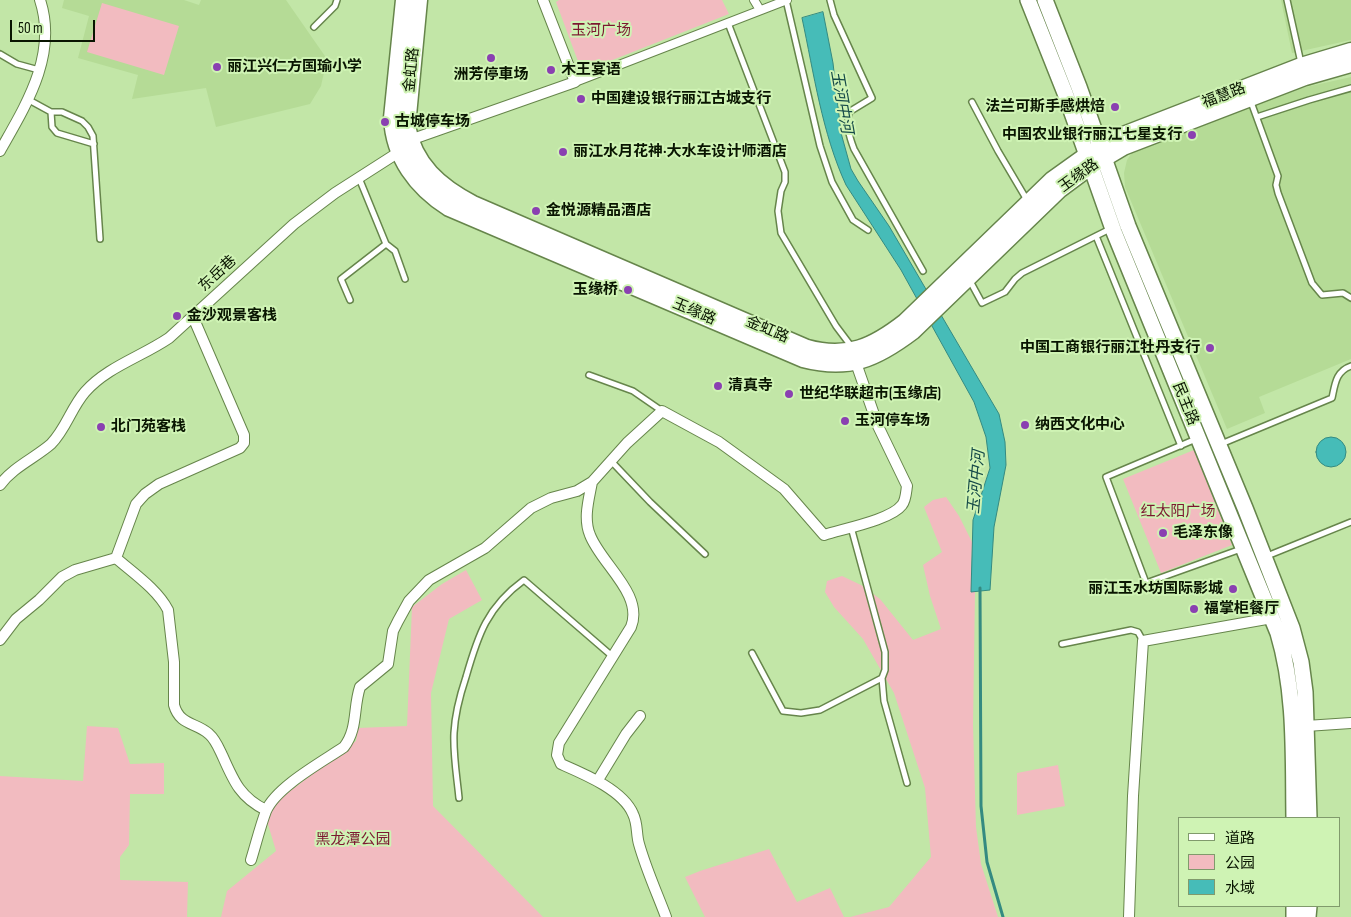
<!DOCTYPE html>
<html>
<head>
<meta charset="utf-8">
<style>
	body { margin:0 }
	#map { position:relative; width:1351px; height:917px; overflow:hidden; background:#c2e6a7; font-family:"Sofia Sans Condensed","Noto Sans SC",sans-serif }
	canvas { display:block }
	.legend { position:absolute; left:1178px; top:817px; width:162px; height:90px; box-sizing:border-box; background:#cff3b4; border:1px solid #809a6c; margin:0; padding:6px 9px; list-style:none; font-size:15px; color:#091501 }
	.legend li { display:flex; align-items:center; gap:10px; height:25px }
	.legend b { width:25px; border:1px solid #809a6c }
	.scale { position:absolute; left:10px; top:20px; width:85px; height:22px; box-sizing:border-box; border:2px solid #091501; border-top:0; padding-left:6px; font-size:15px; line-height:18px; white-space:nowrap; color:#091501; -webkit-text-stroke:4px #cff3b4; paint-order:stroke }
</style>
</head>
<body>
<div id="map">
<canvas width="1351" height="917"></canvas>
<ul class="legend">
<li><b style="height:6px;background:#fff"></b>道路</li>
<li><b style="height:14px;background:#f2bbc0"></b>公园</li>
<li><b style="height:14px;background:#46bcb8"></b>水域</li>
</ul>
<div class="scale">50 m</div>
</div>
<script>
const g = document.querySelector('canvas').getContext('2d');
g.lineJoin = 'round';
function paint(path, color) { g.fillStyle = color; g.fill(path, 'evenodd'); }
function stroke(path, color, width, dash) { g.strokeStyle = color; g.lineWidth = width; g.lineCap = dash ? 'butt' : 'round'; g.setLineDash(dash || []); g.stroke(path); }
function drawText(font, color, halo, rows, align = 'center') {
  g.font = font + ' "Sofia Sans Condensed","Noto Sans SC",sans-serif'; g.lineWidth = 4; g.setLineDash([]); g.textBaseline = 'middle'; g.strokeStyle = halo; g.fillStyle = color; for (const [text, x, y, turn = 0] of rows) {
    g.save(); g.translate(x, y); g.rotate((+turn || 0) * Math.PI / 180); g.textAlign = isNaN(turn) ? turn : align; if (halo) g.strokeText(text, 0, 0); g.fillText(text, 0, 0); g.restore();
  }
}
const built = new Path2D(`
	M 64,0 L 184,0 L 199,5 L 201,0 L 286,0 L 327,59 L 321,86 L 310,104 L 216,127 L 206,88 L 132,99 L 138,75 L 78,58 L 89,16 L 62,8 Z
	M 1281,0 L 1351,0 L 1351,40 L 1292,53 Z
	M 1351,77 L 1351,359 L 1259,397 L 1265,413 L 1227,429 L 1125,187 L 1124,173 L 1127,160 L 1135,148 L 1302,88 Z`);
const green = new Path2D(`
	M 559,0 L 722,0 L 729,14 L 582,72 L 556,2 Z
	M 102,3 L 179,26 L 164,75 L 87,52 Z
	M 1194,450 L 1232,545 L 1161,573 L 1123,479 Z
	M 946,497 L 959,516 L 972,542 L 971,591 L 975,591 L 973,725 L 976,827 L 981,864 L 998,917 L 850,917 L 889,907 L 931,857 L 925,788 L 894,693 L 863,639 L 834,607 L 825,592 L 827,581 L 842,576 L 861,585 L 880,599 L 913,640 L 941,629 L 930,596 L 923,565 L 942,552 L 924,507 L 933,500 Z
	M 466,570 L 482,600 L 449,619 L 431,693 L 433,806 L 543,917 L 221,917 L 227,891 L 276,851 L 267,821 L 277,801 L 356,741 L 358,728 L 407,726 L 412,607 L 442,584 Z
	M 87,726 L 118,728 L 130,764 L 164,763 L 164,794 L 130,794 L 129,845 L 120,857 L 120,880 L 188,882 L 187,917 L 0,917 L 0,776 L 83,781 Z
	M 1058,765 L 1065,806 L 1017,815 L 1017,773 Z
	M 769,849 L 797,902 L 830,888 L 844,917 L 705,917 L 685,877 L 700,871 Z`);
const water = new Path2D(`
	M 823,12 L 833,63 L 841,133 L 851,169 L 858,181 L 889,226 L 999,414 L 1005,442 L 1006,465 L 994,527 L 990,590 L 971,592 L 973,520 L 990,468 L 986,437 L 974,402 L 901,270 L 846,185 C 822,133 814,74 802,18 Z
	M1316 452a15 15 0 1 1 30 0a15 15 0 1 1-30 0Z`);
const stream = new Path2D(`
	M 980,588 L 981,806 L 987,862 L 1003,917`);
const service = new Path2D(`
	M 786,0 L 820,146 L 832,182 L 853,220 L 868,230
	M 830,0 L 834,15 L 872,98 L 849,112 C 846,125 849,136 854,149 L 923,271
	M 1287,0 L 1301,63
	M 728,23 L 785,172 L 785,182 L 781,191 L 778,211 L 781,233 L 836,326 L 851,346
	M 314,27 L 335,6 L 337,0
	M 0,54 L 17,64 L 39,70
	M 29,100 L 51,112 L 62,112 L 82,121 L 88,127 L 93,136 L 100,239
	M 972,102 L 998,151 L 1027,200
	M 1251,102 L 1278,176 L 1276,185 L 1278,193 L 1312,283 L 1322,295 L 1343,293 L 1351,298
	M 51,112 L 52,127 L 57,133 L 94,144
	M 1257,117 L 1309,100 L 1351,88
	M 359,178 L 386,244 L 395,251 L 405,279
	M 1096,236 L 1181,446
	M 970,281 L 982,303 L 1005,292 L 1015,279 L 1022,273 L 1110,229
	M 350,300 L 341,279 L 386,244
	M 589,375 L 633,391 L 662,411
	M 1196,439 L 1106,477 L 1146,583 L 1241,549
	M 1221,444 L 1332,398 C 1335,384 1336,371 1351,366
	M 611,461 L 650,502 L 705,554
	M 1267,556 L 1351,522
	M 1062,644 L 1131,630 L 1138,632 L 1143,641
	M 752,653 L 783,711 L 801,713 L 820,710 L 882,678 L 885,670 L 885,652 L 851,527
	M 882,678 L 884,701 L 907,783
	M 459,798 C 457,777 453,755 454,733 C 455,713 460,695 466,677 C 478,635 487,607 524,580 L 612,656`);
const pedestrian = new Path2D(`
	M 754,0 L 760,10
	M 575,82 L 787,0`);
const minor = new Path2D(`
	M 410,140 L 575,82 L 543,0
	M 0,151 C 26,105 58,55 40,0
	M 592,482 C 589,499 583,518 590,535 C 601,564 644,594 631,627 L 559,743 L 557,755 L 561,764 C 584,774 623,790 633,814 C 638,824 636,834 639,844 C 646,869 657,893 666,917
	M 0,485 C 13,467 35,458 51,444 C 66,429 71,408 85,392 C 107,367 141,357 169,338 L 294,224 L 335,193 L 399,152
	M 116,558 C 133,573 157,589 168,610 L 174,662 L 174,705 C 180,726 196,722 209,734 C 216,740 219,749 223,757 C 234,782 241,798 266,810
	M 0,640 L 16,619 L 39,600 L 62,577 L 75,570 L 116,558 L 136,504 L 145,494 L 159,484 L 240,448 L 244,443 L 244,435 L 193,317
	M 1306,726 L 1351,723
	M 598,780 L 626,734 L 640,716
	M 251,860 C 256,844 260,827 266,811 C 276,787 322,762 344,747 C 358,729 353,708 360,687 L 388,664 L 393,631 L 398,621 L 409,601 L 429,580 L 485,548 L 531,508 L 551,498 L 577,491 L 592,482 L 627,443 L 662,411 L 719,442 L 784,489 L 824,535 C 842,529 891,520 902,505 C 906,500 906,492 907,486 L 878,426 L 856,363
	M 1129,917 L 1133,796 L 1143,641 L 1272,618`);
const secondary = new Path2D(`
	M 1028,0 L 1065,93 L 1114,232 L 1278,633 C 1296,693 1293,757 1294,818
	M 1045,0 L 1079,87 L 1128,226 L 1245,508 L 1292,628 L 1301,662 L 1305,692 L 1309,818
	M 1294,917 L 1294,906
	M 1308,917 L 1309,906`);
const primary = new Path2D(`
	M 404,0 L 392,118 C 394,157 416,187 449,208 L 803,359 C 849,371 876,359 913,331 L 1060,189 L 1091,166 L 1123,147 L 1305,77 L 1351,64
	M 419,0 L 407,126 C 414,165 440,187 473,204 L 807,348 C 847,359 873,347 905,322 L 1052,180 L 1087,155 L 1118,137 L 1301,66 L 1351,51`);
const markers = [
	[491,58,5,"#8a40b1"],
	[217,67,5,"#8a40b1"],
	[551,70,5,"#8a40b1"],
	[581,99,5,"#8a40b1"],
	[1115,107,5,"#8a40b1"],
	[385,122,5,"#8a40b1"],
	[1192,135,5,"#8a40b1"],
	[563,152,5,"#8a40b1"],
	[536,211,5,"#8a40b1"],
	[628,290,5,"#8a40b1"],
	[177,316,5,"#8a40b1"],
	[1210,348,5,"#8a40b1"],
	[718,386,5,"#8a40b1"],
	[789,394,5,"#8a40b1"],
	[845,421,5,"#8a40b1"],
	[1025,425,5,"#8a40b1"],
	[101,427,5,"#8a40b1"],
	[1163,533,5,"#8a40b1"],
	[1233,589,5,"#8a40b1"],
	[1194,609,5,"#8a40b1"]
];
const parkNames = [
	["玉河广场",601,31],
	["红太阳广场",1178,512],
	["黑龙潭公园",353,840]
];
const poiNames = [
	["丽江兴仁方国瑜小学",227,67],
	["木王宴语",561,70],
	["洲芳停車场",491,75,"center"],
	["中国建设银行丽江古城支行",591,99],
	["法兰可斯手感烘焙",1105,107,"right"],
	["古城停车场",395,122],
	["中国农业银行丽江七星支行",1182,135,"right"],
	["丽江水月花神·大水车设计师酒店",573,152],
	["金悦源精品酒店",546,211],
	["玉缘桥",618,290,"right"],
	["金沙观景客栈",187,316],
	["中国工商银行丽江牡丹支行",1200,348,"right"],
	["清真寺",728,386],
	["世纪华联超市(玉缘店)",799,394],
	["玉河停车场",855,421],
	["纳西文化中心",1035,425],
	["北门苑客栈",111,427],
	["毛泽东像",1173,533],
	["丽江玉水坊国际影城",1223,589,"right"],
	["福掌柜餐厅",1204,609]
];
const streetNames = [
	["金虹路",412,70,-84],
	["福慧路",1224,96,-21],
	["玉缘路",1079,176,-36],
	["东岳巷",218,274,-43],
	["玉缘路",694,312,23],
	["金虹路",767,330,23],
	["民主路",1185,404,68]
];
const waterNames = [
	["玉河中河",841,102,80],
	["玉河中河",977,482,-85]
];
paint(built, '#b5db96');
paint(green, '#f2bbc0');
paint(water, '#46bcb8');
stroke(water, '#348a81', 1);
stroke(stream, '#348a81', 3);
stroke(service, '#66854b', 8);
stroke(pedestrian, '#66854b', 10);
stroke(minor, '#66854b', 12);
stroke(secondary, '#66854b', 18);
stroke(primary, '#66854b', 19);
stroke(service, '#fff', 5);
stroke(pedestrian, '#fff', 8);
stroke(minor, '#fff', 10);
stroke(secondary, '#fff', 15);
stroke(primary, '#fff', 16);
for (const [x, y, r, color] of markers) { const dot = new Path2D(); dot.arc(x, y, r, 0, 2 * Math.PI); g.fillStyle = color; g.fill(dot); stroke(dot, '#cff3b4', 2); }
drawText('15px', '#7c1831', '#cff3b4', parkNames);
drawText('bold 15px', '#091501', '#cff3b4', poiNames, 'left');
drawText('15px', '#091501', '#cff3b4', streetNames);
drawText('italic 16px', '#164a48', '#cff3b4', waterNames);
</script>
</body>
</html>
